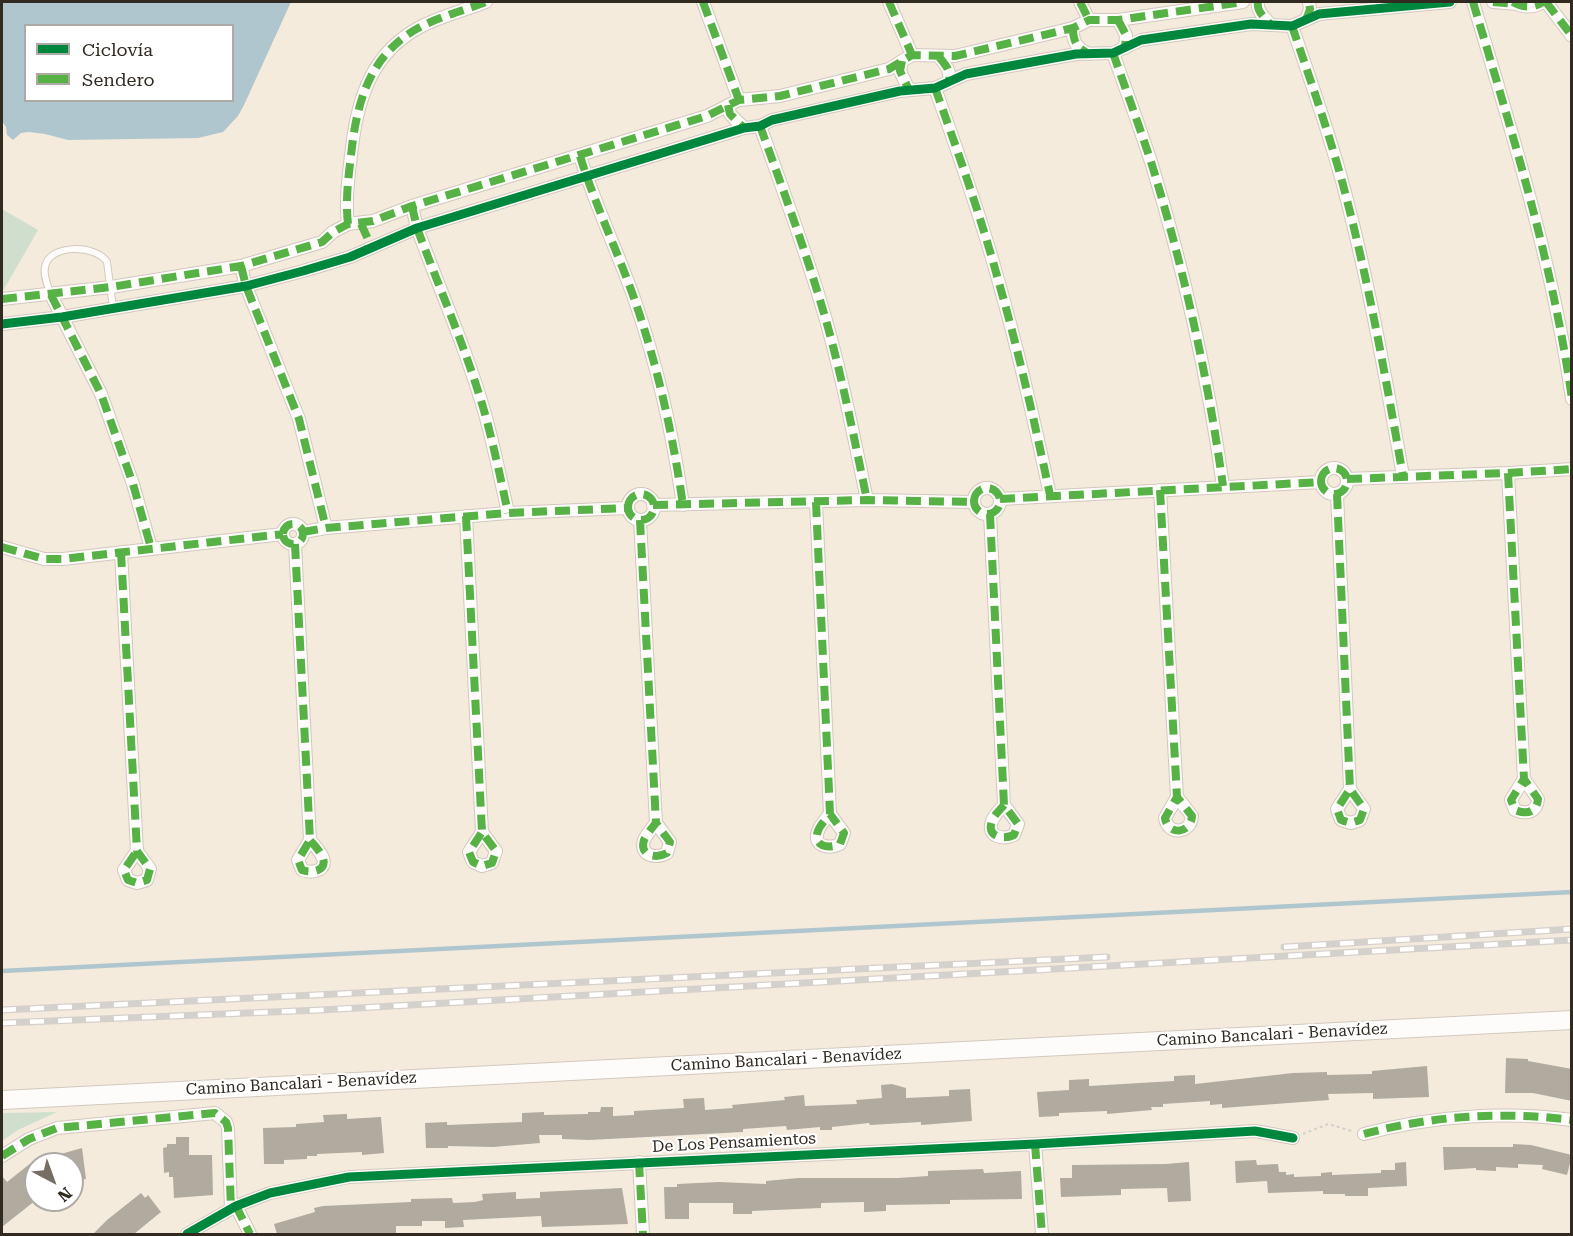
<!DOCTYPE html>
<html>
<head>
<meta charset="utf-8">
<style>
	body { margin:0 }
	#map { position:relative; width:1573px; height:1236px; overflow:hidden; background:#f5ebdd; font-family:"Roboto Serif",serif }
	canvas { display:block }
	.frame { position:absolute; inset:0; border:3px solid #312a21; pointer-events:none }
	.legend { position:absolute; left:24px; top:24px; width:210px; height:78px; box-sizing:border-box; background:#fff; border:2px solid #adaaa6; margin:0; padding:8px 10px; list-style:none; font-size:18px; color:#312a21 }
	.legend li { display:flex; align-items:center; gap:12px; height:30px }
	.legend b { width:30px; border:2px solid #adaaa6 }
	.north { position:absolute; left:24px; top:1152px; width:60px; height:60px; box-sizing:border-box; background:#fff; border:2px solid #adaaa6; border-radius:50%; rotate:139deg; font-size:16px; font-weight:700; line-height:24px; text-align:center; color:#312a21 }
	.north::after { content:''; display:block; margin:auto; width:21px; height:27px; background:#766e63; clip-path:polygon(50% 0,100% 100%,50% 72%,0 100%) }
</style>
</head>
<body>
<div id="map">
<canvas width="1573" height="1236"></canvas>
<div class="frame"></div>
<ul class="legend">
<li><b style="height:8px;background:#00873e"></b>Ciclovía</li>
<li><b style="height:8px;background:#56b245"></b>Sendero</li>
</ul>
<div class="north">N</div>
</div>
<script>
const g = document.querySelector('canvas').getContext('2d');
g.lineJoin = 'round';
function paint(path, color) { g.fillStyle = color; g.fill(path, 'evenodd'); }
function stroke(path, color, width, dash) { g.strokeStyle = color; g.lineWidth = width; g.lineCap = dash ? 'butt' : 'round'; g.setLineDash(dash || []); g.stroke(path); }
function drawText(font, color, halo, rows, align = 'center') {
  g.font = font + ' "Roboto Serif",serif'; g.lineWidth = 4.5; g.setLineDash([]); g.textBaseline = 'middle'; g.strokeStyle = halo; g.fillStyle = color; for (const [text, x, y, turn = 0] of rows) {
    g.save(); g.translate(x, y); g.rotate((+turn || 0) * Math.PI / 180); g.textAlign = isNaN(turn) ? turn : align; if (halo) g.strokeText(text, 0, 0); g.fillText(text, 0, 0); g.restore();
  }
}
const green = new Path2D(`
	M 2,209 L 38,230 L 3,291 L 2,290 Z
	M 57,1112 L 18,1130 L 2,1141 L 2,1113 Z`);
const water = new Path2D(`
	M 2,2 L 291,2 L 244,105 L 238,116 L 223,132 L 198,138 L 68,140 L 45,134 L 29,132 L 21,133 L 13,140 L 7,135 L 6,127 L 2,121 ZM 26,26 L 232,26 L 232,100 L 26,100 Z`);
const stream = new Path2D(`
	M 2,971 L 1572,892`);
const building = new Path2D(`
	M 1506,1058 L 1528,1059 L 1528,1061 L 1572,1069 L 1572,1101 L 1533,1093 L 1505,1093 Z
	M 1427,1066 L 1429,1097 L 1373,1099 L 1373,1093 L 1328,1094 L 1329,1100 L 1222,1108 L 1222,1104 L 1210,1105 L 1210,1101 L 1163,1104 L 1163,1107 L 1151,1107 L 1152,1110 L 1107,1114 L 1107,1111 L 1059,1113 L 1059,1116 L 1039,1117 L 1037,1092 L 1069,1090 L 1069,1080 L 1089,1079 L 1089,1086 L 1174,1081 L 1174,1076 L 1195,1075 L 1195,1084 L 1293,1073 L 1327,1072 L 1327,1075 L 1372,1074 L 1372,1071 Z
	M 892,1084 L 906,1088 L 906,1098 L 949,1096 L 949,1090 L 970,1089 L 972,1121 L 921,1125 L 921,1122 L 870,1125 L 869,1123 L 832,1127 L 832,1130 L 820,1130 L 820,1127 L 787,1130 L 786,1126 L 743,1129 L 743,1132 L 589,1140 L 562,1139 L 562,1135 L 539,1135 L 540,1143 L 493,1147 L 448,1146 L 448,1148 L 426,1148 L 425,1123 L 447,1122 L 447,1125 L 522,1122 L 522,1113 L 544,1112 L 544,1115 L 588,1114 L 588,1112 L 600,1112 L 601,1107 L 613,1107 L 613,1116 L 634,1115 L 634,1111 L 684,1108 L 683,1099 L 704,1098 L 705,1110 L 733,1108 L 732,1105 L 785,1100 L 784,1097 L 804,1095 L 805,1106 L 857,1104 L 856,1100 L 882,1098 L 881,1085 Z
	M 347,1114 L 347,1119 L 381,1117 L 384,1153 L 362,1155 L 362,1152 L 317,1154 L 317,1156 L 307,1156 L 307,1159 L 284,1160 L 284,1164 L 264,1164 L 263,1128 L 296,1127 L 296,1124 L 324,1122 L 323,1115 Z
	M 176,1137 L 189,1137 L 189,1155 L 212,1155 L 213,1195 L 174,1198 L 173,1177 L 169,1177 L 169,1172 L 164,1173 L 163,1148 L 167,1147 L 167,1144 L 176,1144 Z
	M 1513,1144 L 1531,1145 L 1572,1155 L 1567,1175 L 1542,1169 L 1543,1165 L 1518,1164 L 1518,1168 L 1496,1167 L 1496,1171 L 1476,1170 L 1476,1168 L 1444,1170 L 1443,1147 L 1513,1147 Z
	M 82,1148 L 86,1179 L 72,1182 L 72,1164 L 37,1164 L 36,1161 Z
	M 36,1159 L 36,1200 L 2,1227 L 2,1176 L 7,1182 Z
	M 1256,1160 L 1257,1165 L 1278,1164 L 1279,1172 L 1286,1172 L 1286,1175 L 1294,1174 L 1294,1177 L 1321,1176 L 1321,1173 L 1332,1172 L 1332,1175 L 1381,1173 L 1381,1170 L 1395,1170 L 1395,1163 L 1406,1162 L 1407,1186 L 1368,1188 L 1368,1196 L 1345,1196 L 1345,1194 L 1323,1194 L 1323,1191 L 1268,1193 L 1267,1181 L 1236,1183 L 1235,1161 Z
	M 1189,1162 L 1191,1201 L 1168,1202 L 1167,1188 L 1121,1189 L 1121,1195 L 1061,1197 L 1060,1178 L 1072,1178 L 1072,1165 L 1166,1164 Z
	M 983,1169 L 984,1173 L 1021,1171 L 1022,1199 L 950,1200 L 950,1204 L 886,1205 L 886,1211 L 864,1212 L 864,1202 L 821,1203 L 821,1208 L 752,1211 L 752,1214 L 733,1214 L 733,1203 L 689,1203 L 689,1219 L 665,1219 L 664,1187 L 677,1187 L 677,1184 L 719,1182 L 766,1184 L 766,1181 L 798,1178 L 898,1178 L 928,1176 L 928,1171 Z
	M 622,1188 L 628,1224 L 542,1227 L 541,1216 L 463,1220 L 464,1227 L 445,1228 L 445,1221 L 422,1221 L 422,1226 L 396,1226 L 396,1234 L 277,1234 L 274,1224 L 315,1212 L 314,1208 L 323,1206 L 411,1202 L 411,1199 L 452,1198 L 453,1203 L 475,1202 L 483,1200 L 482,1194 L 516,1192 L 516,1199 L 540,1198 L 540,1192 Z
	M 141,1193 L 145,1198 L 148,1195 L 161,1212 L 134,1234 L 93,1234 L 107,1220 Z`);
const path = new Path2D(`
	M 1303,1134 L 1328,1124 L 1352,1131`);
const service = new Path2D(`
	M 51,295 C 48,287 43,275 45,267 C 49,243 97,245 107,262 L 113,308`);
const minor = new Path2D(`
	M 703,2 L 739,100
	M 889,2 L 912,55
	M 1080,2 L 1089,20
	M 1258,2 C 1256,11 1265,18 1271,25
	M 1473,2 C 1512,132 1553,264 1572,399
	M 1493,2 L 1517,4
	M 1513,2 C 1522,8 1534,8 1543,2
	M 1546,2 L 1572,36
	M 1118,20 L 1126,35 L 1125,48
	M 1306,20 L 1310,9 L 1309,2
	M 1292,26 C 1312,85 1333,144 1348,204 C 1371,294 1387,385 1403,476
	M 1073,28 C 1072,42 1077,48 1089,54
	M 1113,53 C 1126,90 1140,128 1152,165 C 1184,270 1208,377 1223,486
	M 939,57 C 946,65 951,71 949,82
	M 902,61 L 900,71 L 909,90
	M 935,88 C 958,152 981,217 999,283 C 1019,353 1035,424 1050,495
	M 728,105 L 730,114 L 744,128
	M 760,126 C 781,184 802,241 820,300 C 840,365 853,433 867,500
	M 580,156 C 595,205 618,252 635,301 C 658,367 673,436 683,505
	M 412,206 L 417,228 C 440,290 467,351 485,414 C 494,447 501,480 508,513
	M 348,224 C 345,198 349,173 352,147 C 358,96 373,51 422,26 C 442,16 465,10 486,2
	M 241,266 L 246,286 L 299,419 L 326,528
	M 51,295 L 101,394 L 133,484 L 151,548
	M 2,299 L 111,287 L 241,266 L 322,242 L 333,232 L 348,224 L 373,221 L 412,206 L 707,116 L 739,100 L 780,96 L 889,69 L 912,55 L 955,56 L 1073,28 L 1089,20 L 1118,20 L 1243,2
	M 2,324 L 62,317 L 246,286 L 303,271 L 350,257 L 417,228 L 744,128 L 760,126 L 772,120 L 900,91 L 935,88 L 966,74 L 1076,54 L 1113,53 L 1141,40 L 1251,24 L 1292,26 L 1319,14 L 1450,2
	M1321 481a13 13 0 1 1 26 0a13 13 0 1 1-26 0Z
	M 1508,473 L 1524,779 L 1538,799 C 1537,812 1527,815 1515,810 L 1511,800 L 1524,779
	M 1347,479 L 1508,473 L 1572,469
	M974 501a13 13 0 1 1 26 0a13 13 0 1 1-26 0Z
	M 1160,490 L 1177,797 L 1165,818 C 1168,836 1191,834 1192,816 L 1177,797
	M 1337,494 L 1350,789 L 1364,809 L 1360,820 L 1351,823 L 1341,820 L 1337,809 L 1350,789
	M628 507a13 13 0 1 1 26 0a13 13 0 1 1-26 0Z
	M 1000,499 L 1321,482
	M 816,502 L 830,814 C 826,819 820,825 818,831 C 812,847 830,849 840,844 L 844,833 L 830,814
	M 653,505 L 867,500 L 974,502
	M 990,514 L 1004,805 L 1018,824 L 1014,835 C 1003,840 986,837 992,821 C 994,815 1000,810 1004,805
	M 466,516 L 482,832 L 496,851 L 492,863 L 482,866 L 473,862 L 469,852 L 482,832
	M 640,520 L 656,823 C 652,828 647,834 644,840 C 639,856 656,859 667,853 L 670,842 L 656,823
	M283 534a10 10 0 1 1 20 0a10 10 0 1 1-20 0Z
	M 303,532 L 326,528 L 508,513 L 627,508
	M 295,544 L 310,840 L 298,860 L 302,870 C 313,874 329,870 322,856 C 319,850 314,845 310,840
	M 2,547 L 44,559 L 63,559 L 283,534
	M 121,552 L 137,851 L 150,869 L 147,880 L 137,883 L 128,880 L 124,870 L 137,851
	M 1364,1134 C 1430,1116 1503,1111 1572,1120
	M 1035,1144 L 1042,1234
	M 2,1156 L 29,1139 L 57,1128 L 215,1113 L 226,1122 L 228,1128 L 231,1209
	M 639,1162 L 643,1234
	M 236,1206 L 250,1234
	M 187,1234 L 236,1206 L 270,1193 L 349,1177 L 1035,1144 L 1255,1131 L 1293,1138`);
const secondary = new Path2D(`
	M 2,1100 L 1572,1020`);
const rail = new Path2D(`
	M 1284,947 L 1572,929
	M 2,1010 L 1107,957
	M 2,1023 L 321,1010 L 1572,940`);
const quiet = new Path2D(`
	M 703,2 L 739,100
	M 889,2 L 912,55
	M 1080,2 L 1089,20
	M 1258,2 C 1256,11 1265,18 1271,25
	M 1473,2 C 1512,132 1553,264 1572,399
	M 1493,2 L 1517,4
	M 1513,2 C 1522,8 1534,8 1543,2
	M 1546,2 L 1572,36
	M 1118,20 L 1126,35 L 1125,48
	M 1306,20 L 1310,9 L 1309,2
	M 1292,26 C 1312,85 1333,144 1348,204 C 1371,294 1387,385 1403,476
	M 1073,28 C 1073,40 1076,47 1086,52
	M 1113,53 C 1126,90 1140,128 1152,165 C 1184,270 1208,377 1223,486
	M 939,57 C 946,65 951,71 949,82
	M 902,61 L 900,71 L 909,90
	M 935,88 C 958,152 981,217 999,283 C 1019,353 1035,424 1050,495
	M 728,105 L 730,114 L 744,128
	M 760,126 C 781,184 802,241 820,300 C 840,365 853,433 867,500
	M 580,156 C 595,205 618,252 635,301 C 658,367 673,436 683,505
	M 412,206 L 417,228 C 440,290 467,351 485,414 C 494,447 501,480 508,513
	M 348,224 C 345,198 349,173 352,147 C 358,96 373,51 422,26 C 442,16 465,10 486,2
	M 361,224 L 368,239 L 368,248
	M 241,266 L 246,286 L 299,419 L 326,528
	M 51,295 L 101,394 L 133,484 L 151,548
	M 2,299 L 111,287 L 241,266 L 322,242 L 333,232 L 348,224 L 373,221 L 412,206 L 707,116 L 739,100 L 780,96 L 889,69 L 912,55 L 955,56 L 1073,28 L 1089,20 L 1118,20 L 1243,2
	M1321 481a13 13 0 1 1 26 0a13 13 0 1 1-26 0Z
	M 1508,473 L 1524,779 L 1538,799 C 1537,812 1527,815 1515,810 L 1511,800 L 1524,779
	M 1347,479 L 1508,473 L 1572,469
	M974 501a13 13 0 1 1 26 0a13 13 0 1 1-26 0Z
	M 1160,490 L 1177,797 L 1165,818 C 1168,836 1191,834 1192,816 L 1177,797
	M 1337,494 L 1350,789 L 1364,809 L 1360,820 L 1351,823 L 1341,820 L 1337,809 L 1350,789
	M628 507a13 13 0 1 1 26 0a13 13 0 1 1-26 0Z
	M 1000,499 L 1321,482
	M 816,502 L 830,814 C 826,819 820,825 818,831 C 812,847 830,849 840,844 L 844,833 L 830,814
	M 653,505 L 867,500 L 974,502
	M 990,514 L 1004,805 L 1018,824 L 1014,835 C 1003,840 986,837 992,821 C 994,815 1000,810 1004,805
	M 466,516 L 482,832 L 496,851 L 492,863 L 482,866 L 473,862 L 469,852 L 482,832
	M 640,520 L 656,823 C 652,828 647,834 644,840 C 639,856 656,859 667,853 L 670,842 L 656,823
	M283 534a10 10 0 1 1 20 0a10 10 0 1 1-20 0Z
	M 303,532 L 326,528 L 508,513 L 627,508
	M 295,544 L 310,840 L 298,860 L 302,870 C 313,874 329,870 322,856 C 319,850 314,845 310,840
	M 2,547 L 44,559 L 63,559 L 283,534
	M 121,552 L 137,851 L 150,869 L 147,880 L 137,883 L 128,880 L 124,870 L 137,851
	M 1364,1134 C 1430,1116 1503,1111 1572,1120
	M 1035,1144 L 1042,1234
	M 2,1156 L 29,1139 L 57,1128 L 215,1113 L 226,1122 L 228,1128 L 231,1209
	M 639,1162 L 643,1234
	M 236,1206 L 250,1234`);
const cycleway = new Path2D(`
	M 2,324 L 62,317 L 246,286 L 303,271 L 350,257 L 417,228 L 744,128 L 760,126 L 772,120 L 900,91 L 935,88 L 966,74 L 1076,54 L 1113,53 L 1141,40 L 1251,24 L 1292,26 L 1319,14 L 1450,2
	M 187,1234 L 236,1206 L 270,1193 L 349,1177 L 1035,1144 L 1255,1131 L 1293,1138`);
const streetNames = [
	["Camino Bancalari - Benavídez",1272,1035,-3],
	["Camino Bancalari - Benavídez",786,1060,-3],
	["Camino Bancalari - Benavídez",301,1084,-3],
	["De Los Pensamientos",734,1143,-3]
];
paint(green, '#d0dfcd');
paint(water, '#afc6ce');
stroke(stream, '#afc6ce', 4.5);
paint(building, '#b1aa9f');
stroke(service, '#d1c9be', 8);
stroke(minor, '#d1c9be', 14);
stroke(secondary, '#d1c9be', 20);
stroke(path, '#d2cfca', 2, [3, 3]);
stroke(service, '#fefcfa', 6);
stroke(minor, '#fefcfa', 12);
stroke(secondary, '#fefcfa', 18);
stroke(rail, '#d4d1cd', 7);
stroke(rail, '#fff', 4.5, [14]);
stroke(quiet, '#56b245', 8, [15, 8]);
stroke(cycleway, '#00873e', 9);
drawText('16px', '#312a21', '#fff', streetNames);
</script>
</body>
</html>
